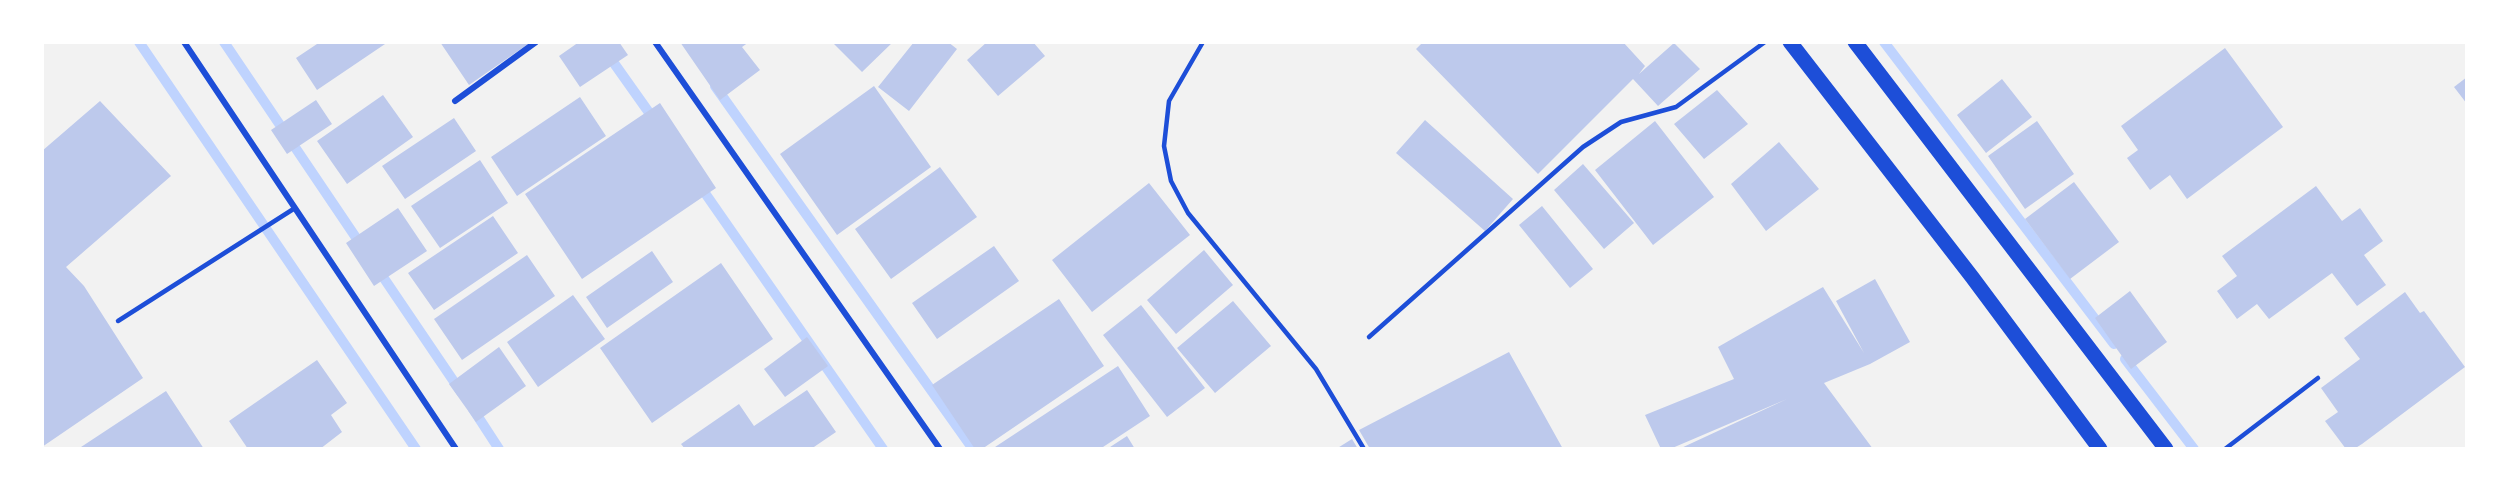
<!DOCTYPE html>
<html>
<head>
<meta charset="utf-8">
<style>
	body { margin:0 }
	#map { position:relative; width:2509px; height:491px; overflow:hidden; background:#f2f2f2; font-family:Quicksand,sans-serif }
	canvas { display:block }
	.frame { position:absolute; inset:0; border:44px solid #fff; pointer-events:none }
</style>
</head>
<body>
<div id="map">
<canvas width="2509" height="491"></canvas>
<div class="frame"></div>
</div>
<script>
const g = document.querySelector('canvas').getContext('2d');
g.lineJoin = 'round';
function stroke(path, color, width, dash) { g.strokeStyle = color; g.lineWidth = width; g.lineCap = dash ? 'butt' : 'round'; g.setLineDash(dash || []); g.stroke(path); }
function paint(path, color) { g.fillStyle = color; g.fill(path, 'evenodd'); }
const stream = new Path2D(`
	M 139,42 L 416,449
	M 224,42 L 363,248
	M 599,42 L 655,121
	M 1884,42 L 2114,344
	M 715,86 L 973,449
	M 698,183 L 883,449
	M 377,268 L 461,392
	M 2125,359 L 2194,449
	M 473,409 L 499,449`);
const building = new Path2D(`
	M 320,42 L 388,42 L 317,90 L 296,58 Z
	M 440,42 L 531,42 L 469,85 Z
	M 579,42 L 619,42 L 628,55 L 580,87 L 559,56 Z
	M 680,42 L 749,42 L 742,47 L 760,70 L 720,100 Z
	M 832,42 L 893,42 L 862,72 Z
	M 914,42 L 948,42 L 957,49 L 909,111 L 878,87 Z
	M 987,42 L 1033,42 L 1045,56 L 998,96 L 967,60 Z
	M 1423,42 L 1623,42 L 1645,66 L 1639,74 L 1674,43 L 1700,69 L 1658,106 L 1633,79 L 1538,174 L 1416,49 Z
	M 2225,48 L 2283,127 L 2187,199 L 2170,175 L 2150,190 L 2127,158 L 2138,150 L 2121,126 Z
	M 2467,77 L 2467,104 L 2454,87 Z
	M 2002,79 L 2032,117 L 1986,153 L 1957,115 Z
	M 874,86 L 931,167 L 837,235 L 780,154 Z
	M 1717,90 L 1748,124 L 1704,159 L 1674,124 Z
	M 383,95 L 413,137 L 347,184 L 317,141 Z
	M 580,97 L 606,136 L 517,196 L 491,157 Z
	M 316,100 L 332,124 L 287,154 L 271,130 Z
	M 100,101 L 171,176 L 66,267 L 84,286 L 143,378 L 42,447 L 42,151 Z
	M 660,103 L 716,188 L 582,279 L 525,194 Z
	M 454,118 L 476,151 L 405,199 L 382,166 Z
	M 1425,120 L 1513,199 L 1485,231 L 1396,153 Z
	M 1655,121 L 1714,197 L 1653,245 L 1595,170 Z
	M 2037,121 L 2074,174 L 2025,209 L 1988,156 Z
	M 1779,142 L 1819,189 L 1766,231 L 1731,184 Z
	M 480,160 L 508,203 L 440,248 L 411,206 Z
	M 1583,164 L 1634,223 L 1604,249 L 1554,190 Z
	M 940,167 L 977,217 L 891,279 L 855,229 Z
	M 2074,182 L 2119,242 L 2070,279 L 2025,219 Z
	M 1149,183 L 1190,235 L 1092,312 L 1052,260 Z
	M 2316,186 L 2342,221 L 2360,208 L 2383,241 L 2364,255 L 2386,285 L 2357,306 L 2332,273 L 2269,319 L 2257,304 L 2237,319 L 2217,291 L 2237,276 L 2222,256 Z
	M 1542,206 L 1593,269 L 1570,288 L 1519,225 Z
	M 398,208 L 427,251 L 374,286 L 346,243 Z
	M 493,216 L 518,253 L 434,310 L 408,273 Z
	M 994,246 L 1019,281 L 937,339 L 912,303 Z
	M 1204,250 L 1233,285 L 1176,334 L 1147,300 Z
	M 652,251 L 673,282 L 607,328 L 586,297 Z
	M 527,255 L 555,296 L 462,360 L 434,319 Z
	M 721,263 L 773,339 L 652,423 L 600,348 Z
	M 1875,279 L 1910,342 L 1870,364 L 1824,383 L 1873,449 L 1679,449 L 1787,399 L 1670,449 L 1661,449 L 1645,415 L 1734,379 L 1718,347 L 1823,287 L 1864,353 L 1836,301 Z
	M 2130,291 L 2167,342 L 2131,369 L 2095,318 Z
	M 2405,292 L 2420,313 L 2424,311 L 2465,367 L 2362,444 L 2354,449 L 2346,449 L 2325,421 L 2338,412 L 2321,388 L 2360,359 L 2344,338 Z
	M 573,295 L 605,339 L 538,387 L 507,342 Z
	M 1059,299 L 1104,366 L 982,449 L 975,449 L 932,385 Z
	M 1233,301 L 1271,346 L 1215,393 L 1177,348 Z
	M 1141,305 L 1205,388 L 1167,417 L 1103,335 Z
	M 807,337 L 828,366 L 785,397 L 764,369 Z
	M 499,347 L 526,386 L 476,422 L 449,384 Z
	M 1509,352 L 1563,449 L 1370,449 L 1359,430 Z
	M 317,360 L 347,403 L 331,415 L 342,432 L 320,449 L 248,449 L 229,421 Z
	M 1118,366 L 1150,416 L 1100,449 L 992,449 Z
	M 807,390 L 836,432 L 811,449 L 685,449 L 681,444 L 739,404 L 754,426 Z
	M 166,391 L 204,449 L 78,449 Z
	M 1127,436 L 1135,449 L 1107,449 Z
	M 1352,439 L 1358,449 L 1336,449 Z`);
const service = new Path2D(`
	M 1203,42 L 1169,101 L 1164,146 L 1171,181 L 1188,213 L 1316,369 L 1364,449
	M 118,321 L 295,208
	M 1369,337 L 1583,147 L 1621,122 L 1676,107 L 1765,42
	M 2225,449 L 2318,378`);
const minor = new Path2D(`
	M 184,42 L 456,449
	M 655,42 L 940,449
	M 455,101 L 536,42`);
const primary = new Path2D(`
	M 1790,42 L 1972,277 L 2100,449
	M 1855,42 L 2166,449`);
stroke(stream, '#bfd3fe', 10);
paint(building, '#bdc9ec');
stroke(service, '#1d4ed8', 4.5);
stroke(minor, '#1d4ed8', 6);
stroke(primary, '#1d4ed8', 15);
</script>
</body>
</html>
